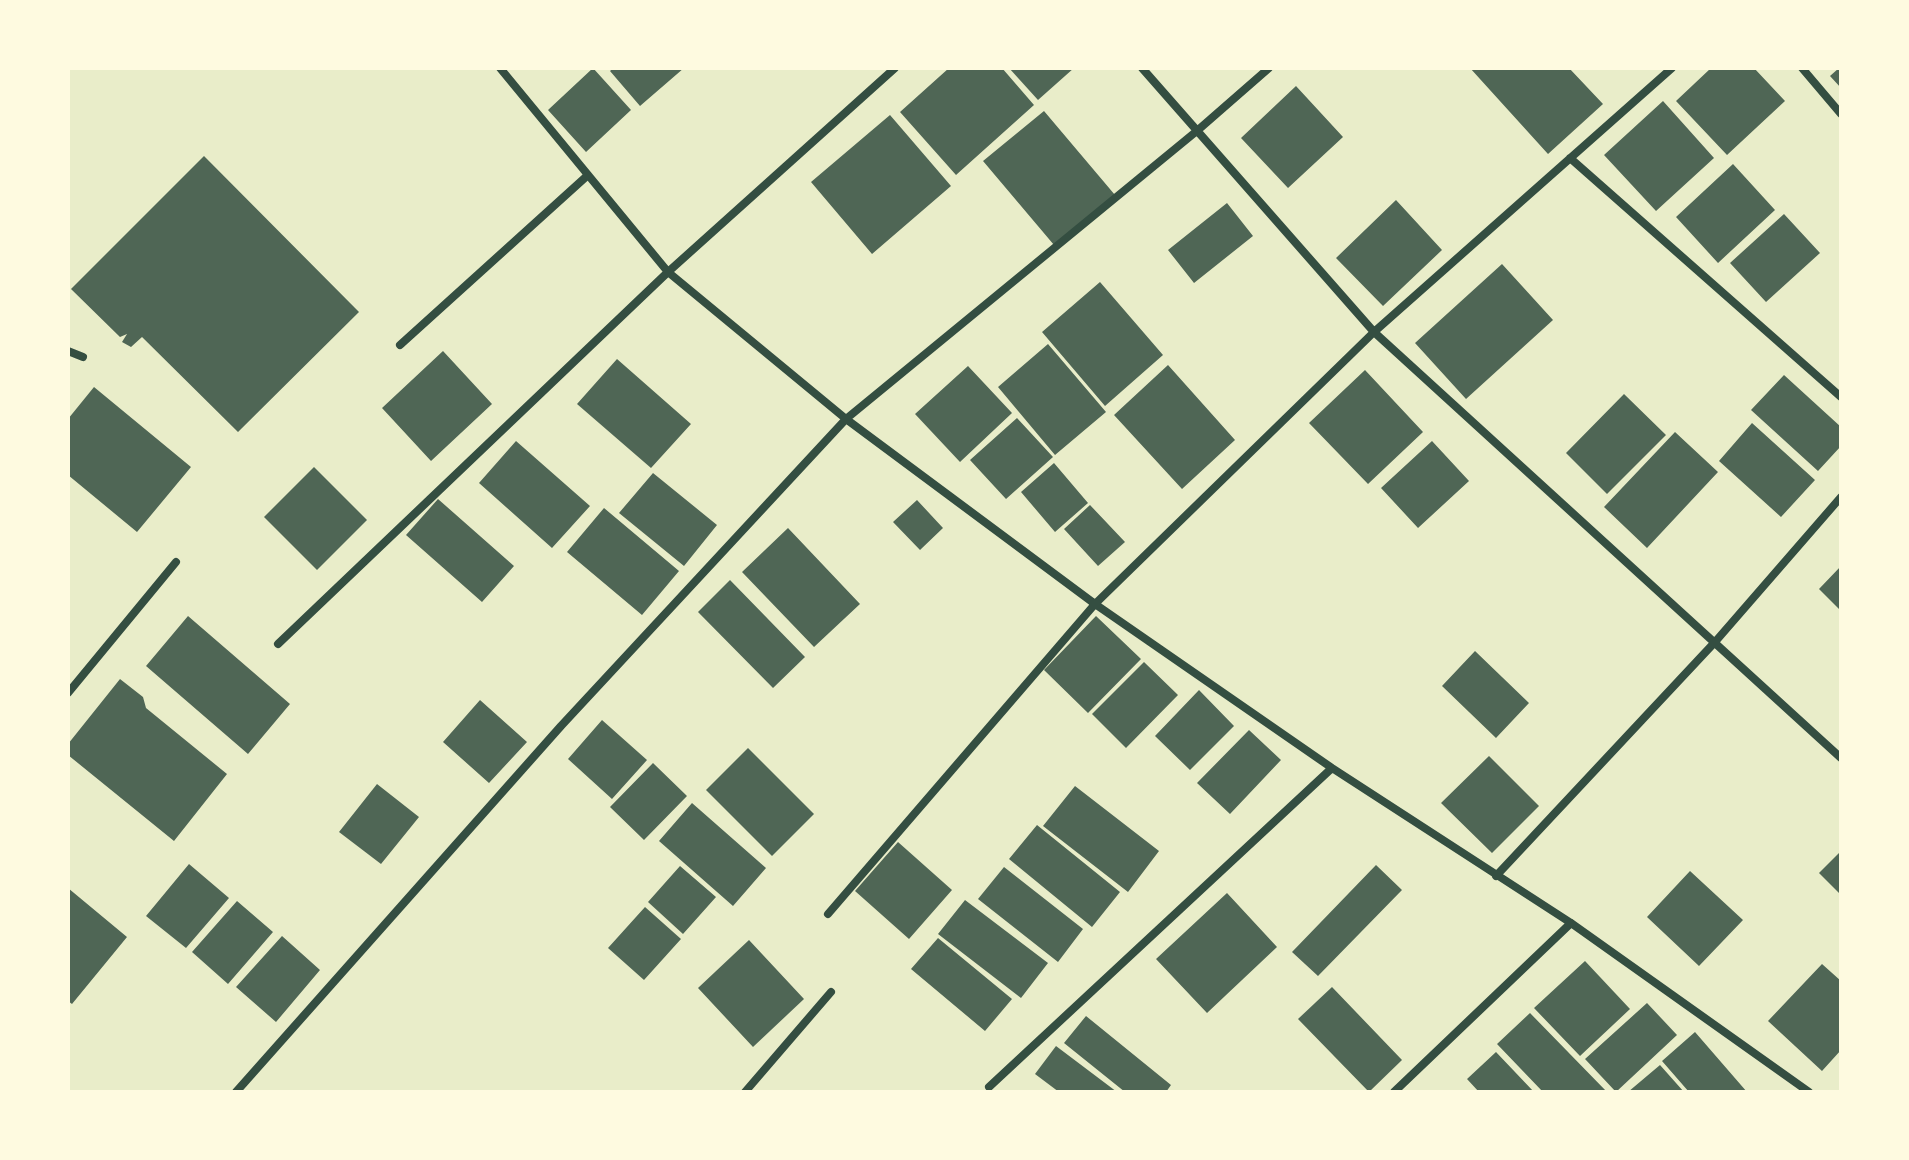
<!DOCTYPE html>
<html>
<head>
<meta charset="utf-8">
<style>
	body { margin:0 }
	#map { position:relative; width:1909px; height:1160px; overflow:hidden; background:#e9edc9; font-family:Arial,sans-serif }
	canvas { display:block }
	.frame { position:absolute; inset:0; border:70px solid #fefae0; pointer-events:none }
</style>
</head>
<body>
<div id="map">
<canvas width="1909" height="1160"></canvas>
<div class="frame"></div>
</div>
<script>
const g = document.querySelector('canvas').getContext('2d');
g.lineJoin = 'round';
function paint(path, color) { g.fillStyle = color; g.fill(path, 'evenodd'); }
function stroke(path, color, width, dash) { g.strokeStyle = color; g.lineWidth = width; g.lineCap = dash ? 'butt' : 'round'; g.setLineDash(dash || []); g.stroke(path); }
const building = new Path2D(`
	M 593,68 L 631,110 L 586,152 L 548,110 Z
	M 613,68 L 684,68 L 640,106 L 610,71 Z
	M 949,68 L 1002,68 L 1034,105 L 956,175 L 900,112 Z
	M 1009,68 L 1074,68 L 1038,100 Z
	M 1470,68 L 1569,68 L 1603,104 L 1548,154 Z
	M 1711,68 L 1754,68 L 1785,101 L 1727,155 L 1676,101 Z
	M 1839,68 L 1841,68 L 1841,88 L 1830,76 Z
	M 1296,86 L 1343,137 L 1288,188 L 1241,138 Z
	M 1663,101 L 1714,158 L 1656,211 L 1604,155 Z
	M 1044,111 L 1115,195 L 1054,245 L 983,161 Z
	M 890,115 L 951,186 L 872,254 L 811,182 Z
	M 204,156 L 359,312 L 238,432 L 142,337 L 131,347 L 122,342 L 127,334 L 120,337 L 71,289 Z
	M 1733,164 L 1775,210 L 1718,263 L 1676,217 Z
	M 1396,200 L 1442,250 L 1383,306 L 1336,258 Z
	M 1227,203 L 1253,236 L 1194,283 L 1168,250 Z
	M 1784,214 L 1820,253 L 1766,302 L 1730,263 Z
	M 1502,264 L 1553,320 L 1466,399 L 1415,343 Z
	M 1100,282 L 1163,355 L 1105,406 L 1042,332 Z
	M 1048,344 L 1106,412 L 1055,455 L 998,387 Z
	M 443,351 L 492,404 L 431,461 L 382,408 Z
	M 617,359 L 691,424 L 651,468 L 577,404 Z
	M 1168,365 L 1235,440 L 1182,489 L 1114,415 Z
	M 968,366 L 1012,413 L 960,462 L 915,414 Z
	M 1365,370 L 1423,432 L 1368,484 L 1309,423 Z
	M 1784,375 L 1841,427 L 1841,446 L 1818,471 L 1751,410 Z
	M 94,387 L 191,467 L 137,532 L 68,475 L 68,419 Z
	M 1624,394 L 1666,435 L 1607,494 L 1566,453 Z
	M 1017,418 L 1053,457 L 1006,499 L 970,460 Z
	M 1752,423 L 1815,480 L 1781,517 L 1719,461 Z
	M 1675,432 L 1718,472 L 1647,548 L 1604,507 Z
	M 516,441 L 590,506 L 552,548 L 479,483 Z
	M 1432,441 L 1469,481 L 1418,528 L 1381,488 Z
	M 1054,463 L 1088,503 L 1055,532 L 1021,492 Z
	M 314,467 L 367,520 L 317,570 L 264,517 Z
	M 653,473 L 717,525 L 684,566 L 619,513 Z
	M 438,499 L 514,566 L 482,602 L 406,535 Z
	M 917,500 L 943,528 L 920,550 L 893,522 Z
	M 1090,505 L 1125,542 L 1098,566 L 1064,529 Z
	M 604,508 L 679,571 L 642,615 L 567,552 Z
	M 788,528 L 860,604 L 814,647 L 742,572 Z
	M 1841,566 L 1841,611 L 1819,589 Z
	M 730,580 L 805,657 L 773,688 L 698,612 Z
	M 188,616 L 290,704 L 248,754 L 146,666 Z
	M 1096,616 L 1141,659 L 1088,713 L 1044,670 Z
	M 1475,651 L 1529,703 L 1496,738 L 1442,686 Z
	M 1144,662 L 1178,695 L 1126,748 L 1092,714 Z
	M 120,679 L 143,697 L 146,708 L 227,774 L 174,841 L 68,755 L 68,744 Z
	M 1199,690 L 1234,726 L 1190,770 L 1155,736 Z
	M 480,700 L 527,742 L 489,783 L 443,742 Z
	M 602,720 L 647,760 L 612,799 L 568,759 Z
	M 1249,730 L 1281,760 L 1230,814 L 1197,783 Z
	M 748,748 L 814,814 L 772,856 L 706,790 Z
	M 1489,756 L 1539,806 L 1492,853 L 1441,803 Z
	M 653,763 L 687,796 L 644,840 L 610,807 Z
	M 377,784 L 419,817 L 381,864 L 339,832 Z
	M 1075,786 L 1159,851 L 1128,892 L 1043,826 Z
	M 692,803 L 766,868 L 733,906 L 659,841 Z
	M 1037,825 L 1120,892 L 1092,927 L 1009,859 Z
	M 898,842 L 952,890 L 909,939 L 855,891 Z
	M 1841,851 L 1841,895 L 1819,873 Z
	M 189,864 L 229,898 L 186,948 L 146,916 Z
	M 1376,865 L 1402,890 L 1318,976 L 1292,952 Z
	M 680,866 L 716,897 L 683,934 L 648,902 Z
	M 1004,867 L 1083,929 L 1058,962 L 978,899 Z
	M 1690,871 L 1743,920 L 1699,966 L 1647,917 Z
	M 68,888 L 127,937 L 72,1004 L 68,1001 Z
	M 1227,893 L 1277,947 L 1207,1013 L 1156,959 Z
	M 965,900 L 1048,963 L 1021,998 L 938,934 Z
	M 237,901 L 273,932 L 228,984 L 192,952 Z
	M 645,907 L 681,939 L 644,980 L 608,948 Z
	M 282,936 L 320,970 L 276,1022 L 236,987 Z
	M 938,938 L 1012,999 L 985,1031 L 911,969 Z
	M 749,940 L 804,999 L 753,1047 L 698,988 Z
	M 1585,961 L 1630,1009 L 1580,1056 L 1534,1008 Z
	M 1822,964 L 1841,981 L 1841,1050 L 1822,1071 L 1768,1021 Z
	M 1332,987 L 1402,1060 L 1369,1092 L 1298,1019 Z
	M 1647,1003 L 1677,1035 L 1616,1092 L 1585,1059 Z
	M 1530,1013 L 1607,1092 L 1543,1092 L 1497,1044 Z
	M 1086,1016 L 1171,1085 L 1166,1092 L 1125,1092 L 1064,1043 Z
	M 1695,1032 L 1747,1092 L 1689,1092 L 1662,1061 Z
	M 1056,1046 L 1117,1092 L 1059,1092 L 1035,1074 Z
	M 1496,1052 L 1534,1092 L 1479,1092 L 1467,1079 Z
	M 1660,1065 L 1684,1092 L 1628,1092 Z`);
const minor = new Path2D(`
	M 500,68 L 668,272 L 846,419 L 1095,604 L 1332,768 L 1571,923 L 1809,1092
	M 1142,68 L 1374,332 L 1841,758
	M 1802,68 L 1841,114
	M 1570,158 L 1841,397
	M 400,345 L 588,175
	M 68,351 L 83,357
	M 278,644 L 668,272 L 895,68
	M 68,693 L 176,562
	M 1496,876 L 1715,642 L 1841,497
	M 828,914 L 1095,604 L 1374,332 L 1672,68
	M 989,1087 L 1332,768
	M 236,1092 L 561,726 L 846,419 L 1198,130 L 1269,68
	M 745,1092 L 831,992
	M 1394,1092 L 1571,923`);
paint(building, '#4f6655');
stroke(minor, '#344e41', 8);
</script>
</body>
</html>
